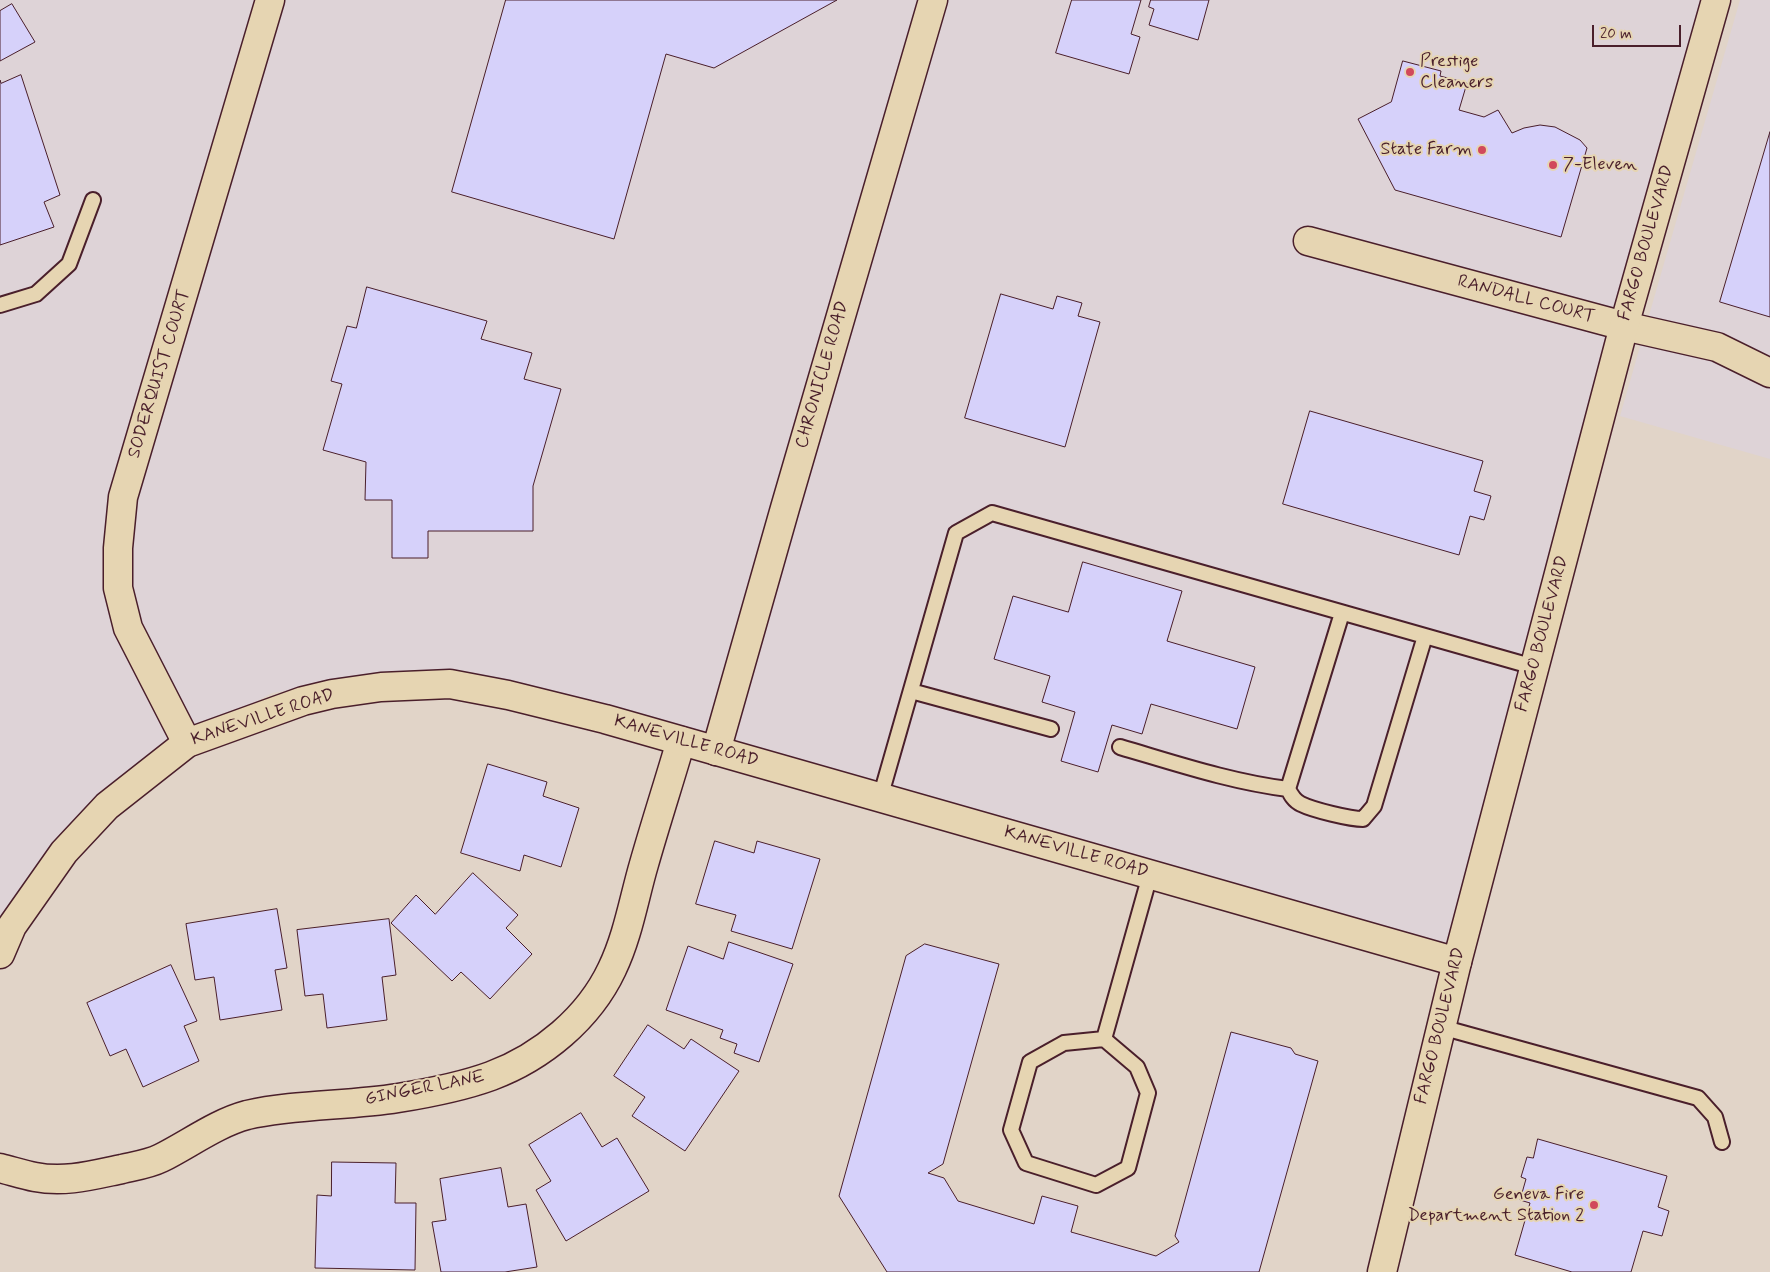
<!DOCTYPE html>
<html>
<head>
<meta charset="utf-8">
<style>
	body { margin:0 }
	#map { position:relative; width:1770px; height:1272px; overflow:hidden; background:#e1d4c8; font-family:Mynerve,sans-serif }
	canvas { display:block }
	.scale { position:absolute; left:1592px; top:25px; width:89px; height:22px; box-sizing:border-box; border:2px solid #4a1f2b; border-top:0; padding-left:6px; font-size:15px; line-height:18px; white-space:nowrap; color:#4a1f2b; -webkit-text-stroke:4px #e6d5b2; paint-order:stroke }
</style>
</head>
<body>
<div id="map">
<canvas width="1770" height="1272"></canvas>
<div class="scale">20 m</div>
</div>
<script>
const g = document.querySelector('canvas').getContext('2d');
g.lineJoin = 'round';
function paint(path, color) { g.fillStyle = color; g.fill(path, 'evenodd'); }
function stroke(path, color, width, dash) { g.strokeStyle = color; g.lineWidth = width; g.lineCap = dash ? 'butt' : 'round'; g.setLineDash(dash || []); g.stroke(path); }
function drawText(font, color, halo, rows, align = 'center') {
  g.font = font + ' Mynerve,sans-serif'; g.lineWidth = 4; g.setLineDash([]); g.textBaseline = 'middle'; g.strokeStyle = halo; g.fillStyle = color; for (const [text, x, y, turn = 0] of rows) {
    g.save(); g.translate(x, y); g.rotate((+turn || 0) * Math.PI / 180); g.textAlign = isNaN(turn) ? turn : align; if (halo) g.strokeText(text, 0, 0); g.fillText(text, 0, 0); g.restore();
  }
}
const built = new Path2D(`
	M 0,0 L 1706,0 L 1452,949 L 828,774 L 535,686 L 403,671 L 272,693 L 135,768 L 0,931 Z
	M 1740,0 L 1770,0 L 1770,459 L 1620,416 Z`);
const building = new Path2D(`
	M 506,0 L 837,0 L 714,68 L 666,54 L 614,239 L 452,192 Z
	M 1072,0 L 1141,0 L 1131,34 L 1140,37 L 1129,74 L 1056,53 Z
	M 1151,0 L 1209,0 L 1198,40 L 1149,25 L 1154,9 L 1149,7 Z
	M 12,4 L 35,42 L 0,61 L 0,11 Z
	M 1403,61 L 1441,71 L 1440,76 L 1467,83 L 1459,110 L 1484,117 L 1498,110 L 1512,133 L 1524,128 L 1540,125 L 1555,127 L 1580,140 L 1587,148 L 1561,237 L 1395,190 L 1358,119 L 1391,102 Z
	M 21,75 L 60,195 L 44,202 L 54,227 L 0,245 L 0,80 L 1,83 Z
	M 1770,132 L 1770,317 L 1720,302 Z
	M 367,287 L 487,321 L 481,339 L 532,353 L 524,379 L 561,389 L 533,486 L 533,531 L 428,531 L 428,558 L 392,558 L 392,500 L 365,500 L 366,462 L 323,450 L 342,384 L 331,381 L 347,326 L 356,328 Z
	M 1001,294 L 1053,309 L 1057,296 L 1082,303 L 1078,316 L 1100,322 L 1065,447 L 965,418 Z
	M 1310,411 L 1483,461 L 1474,491 L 1491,496 L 1484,520 L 1470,516 L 1459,555 L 1283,504 Z
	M 1083,562 L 1182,591 L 1167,641 L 1255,667 L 1237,729 L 1151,704 L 1142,734 L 1112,725 L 1098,772 L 1061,761 L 1075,712 L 1042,702 L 1050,676 L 994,659 L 1013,596 L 1068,612 Z
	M 488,764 L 547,782 L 543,796 L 579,808 L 561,867 L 524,855 L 520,871 L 461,853 Z
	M 715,841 L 754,853 L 757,841 L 820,859 L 792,949 L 731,931 L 736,915 L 696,904 Z
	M 473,873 L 518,915 L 506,928 L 532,954 L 490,999 L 461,972 L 452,981 L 391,923 L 416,895 L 435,914 Z
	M 277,909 L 287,968 L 275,970 L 282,1010 L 220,1020 L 214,977 L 195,980 L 186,924 Z
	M 389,919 L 396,975 L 382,977 L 387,1020 L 327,1028 L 323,994 L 305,996 L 297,930 Z
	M 729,942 L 793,964 L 759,1062 L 734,1053 L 737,1044 L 720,1038 L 723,1030 L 666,1010 L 688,946 L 723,959 Z
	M 925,944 L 999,964 L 943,1164 L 928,1173 L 944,1178 L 958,1201 L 1034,1224 L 1042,1196 L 1078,1206 L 1071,1232 L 1156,1256 L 1179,1242 L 1175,1236 L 1231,1032 L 1291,1048 L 1295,1054 L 1318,1061 L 1259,1272 L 887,1272 L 839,1196 L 906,956 Z
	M 171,965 L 197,1021 L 184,1026 L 199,1061 L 143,1087 L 126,1049 L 110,1056 L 87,1003 Z
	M 648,1025 L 684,1049 L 691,1039 L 739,1071 L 685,1151 L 632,1116 L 645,1097 L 614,1076 Z
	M 581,1113 L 602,1147 L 617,1138 L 649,1191 L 566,1241 L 536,1190 L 551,1181 L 529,1145 Z
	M 1538,1139 L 1667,1176 L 1658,1207 L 1669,1211 L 1662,1236 L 1643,1231 L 1631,1272 L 1572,1272 L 1515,1255 L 1530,1203 L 1520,1200 L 1526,1179 L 1521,1177 L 1527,1157 L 1533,1158 Z
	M 332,1162 L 396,1163 L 395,1203 L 416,1203 L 415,1270 L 315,1268 L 317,1195 L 331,1196 Z
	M 501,1168 L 508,1207 L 526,1204 L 537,1267 L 505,1272 L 441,1272 L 432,1222 L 446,1220 L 440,1179 Z`);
const lane = new Path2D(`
	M 0,305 L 36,294 L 69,264 L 93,200
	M 1342,613 L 1288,789 C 1291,795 1294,801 1301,804 C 1313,810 1350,819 1363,819 L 1374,806 L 1425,636
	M 911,691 L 1051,729
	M 1120,747 C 1175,763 1231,782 1288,789
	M 880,798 L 956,533 L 992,513 L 1534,667
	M 1441,1027 L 1698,1098 L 1715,1117 L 1722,1142
	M 1104,1039 L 1137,1067 L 1148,1093 L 1128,1168 L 1096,1185 L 1026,1163 L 1011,1130 L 1030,1062 L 1064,1043 Z
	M 1104,1039 L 1150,875`);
const street = new Path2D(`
	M 1308,241 L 1624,326 L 1717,347 L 1770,373
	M 187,743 L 128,628 L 118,588 L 118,548 L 123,497 L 270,0
	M 716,751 L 785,508 L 933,0
	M 0,1168 C 12,1171 24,1175 35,1177 C 65,1183 93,1175 122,1169 C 135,1166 149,1164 161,1158 C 189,1144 217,1123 247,1115 C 296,1104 348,1106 398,1098 C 429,1093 461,1087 491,1076 C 542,1057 589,1018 612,969 C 628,936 634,898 644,864 C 656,822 669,782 681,741
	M 1382,1272 L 1457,962`);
const secondary = new Path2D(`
	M 0,954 L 12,926 L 64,852 L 107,806 L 187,743 L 303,701 L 332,694 L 381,687 L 450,684 L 508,695 L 605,719 L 1457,962 L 1624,326 L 1716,0`);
const markers = [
	[1410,72,5,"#d1495b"],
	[1482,150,5,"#d1495b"],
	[1553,165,5,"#d1495b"],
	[1594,1205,5,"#d1495b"]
];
const poiNames = [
	["Prestige",1420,62],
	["Cleaners",1420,83],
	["State Farm",1472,150,"right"],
	["7-Eleven",1563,165],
	["Geneva Fire",1584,1195,"right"],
	["Department Station 2",1584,1216,"right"]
];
const streetNames = [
	["FARGO BOULEVARD",1647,243,-74],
	["RANDALL COURT",1526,300,15],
	["SODERQUIST COURT",160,374,-73],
	["CHRONICLE ROAD",823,375,-74],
	["FARGO BOULEVARD",1543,634,-75],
	["KANEVILLE ROAD",263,718,-18],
	["KANEVILLE ROAD",686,742,16],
	["KANEVILLE ROAD",1076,853,16],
	["FARGO BOULEVARD",1441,1026,-76],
	["GINGER LANE",425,1089,-11]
];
paint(built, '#ded3d7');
paint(building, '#d6d1fa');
stroke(building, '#4a1f2b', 1);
stroke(lane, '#4a1f2b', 18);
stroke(street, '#4a1f2b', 31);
stroke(secondary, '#4a1f2b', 31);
stroke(lane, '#e6d5b2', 14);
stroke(street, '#e6d5b2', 28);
stroke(secondary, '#e6d5b2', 28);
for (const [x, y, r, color] of markers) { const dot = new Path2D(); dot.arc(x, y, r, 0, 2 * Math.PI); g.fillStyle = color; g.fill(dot); stroke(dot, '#e6d5b2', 2); }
drawText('18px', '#4a1f2b', '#e6d5b2', poiNames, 'left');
drawText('18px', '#4a1f2b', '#e6d5b2', streetNames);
</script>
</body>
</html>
